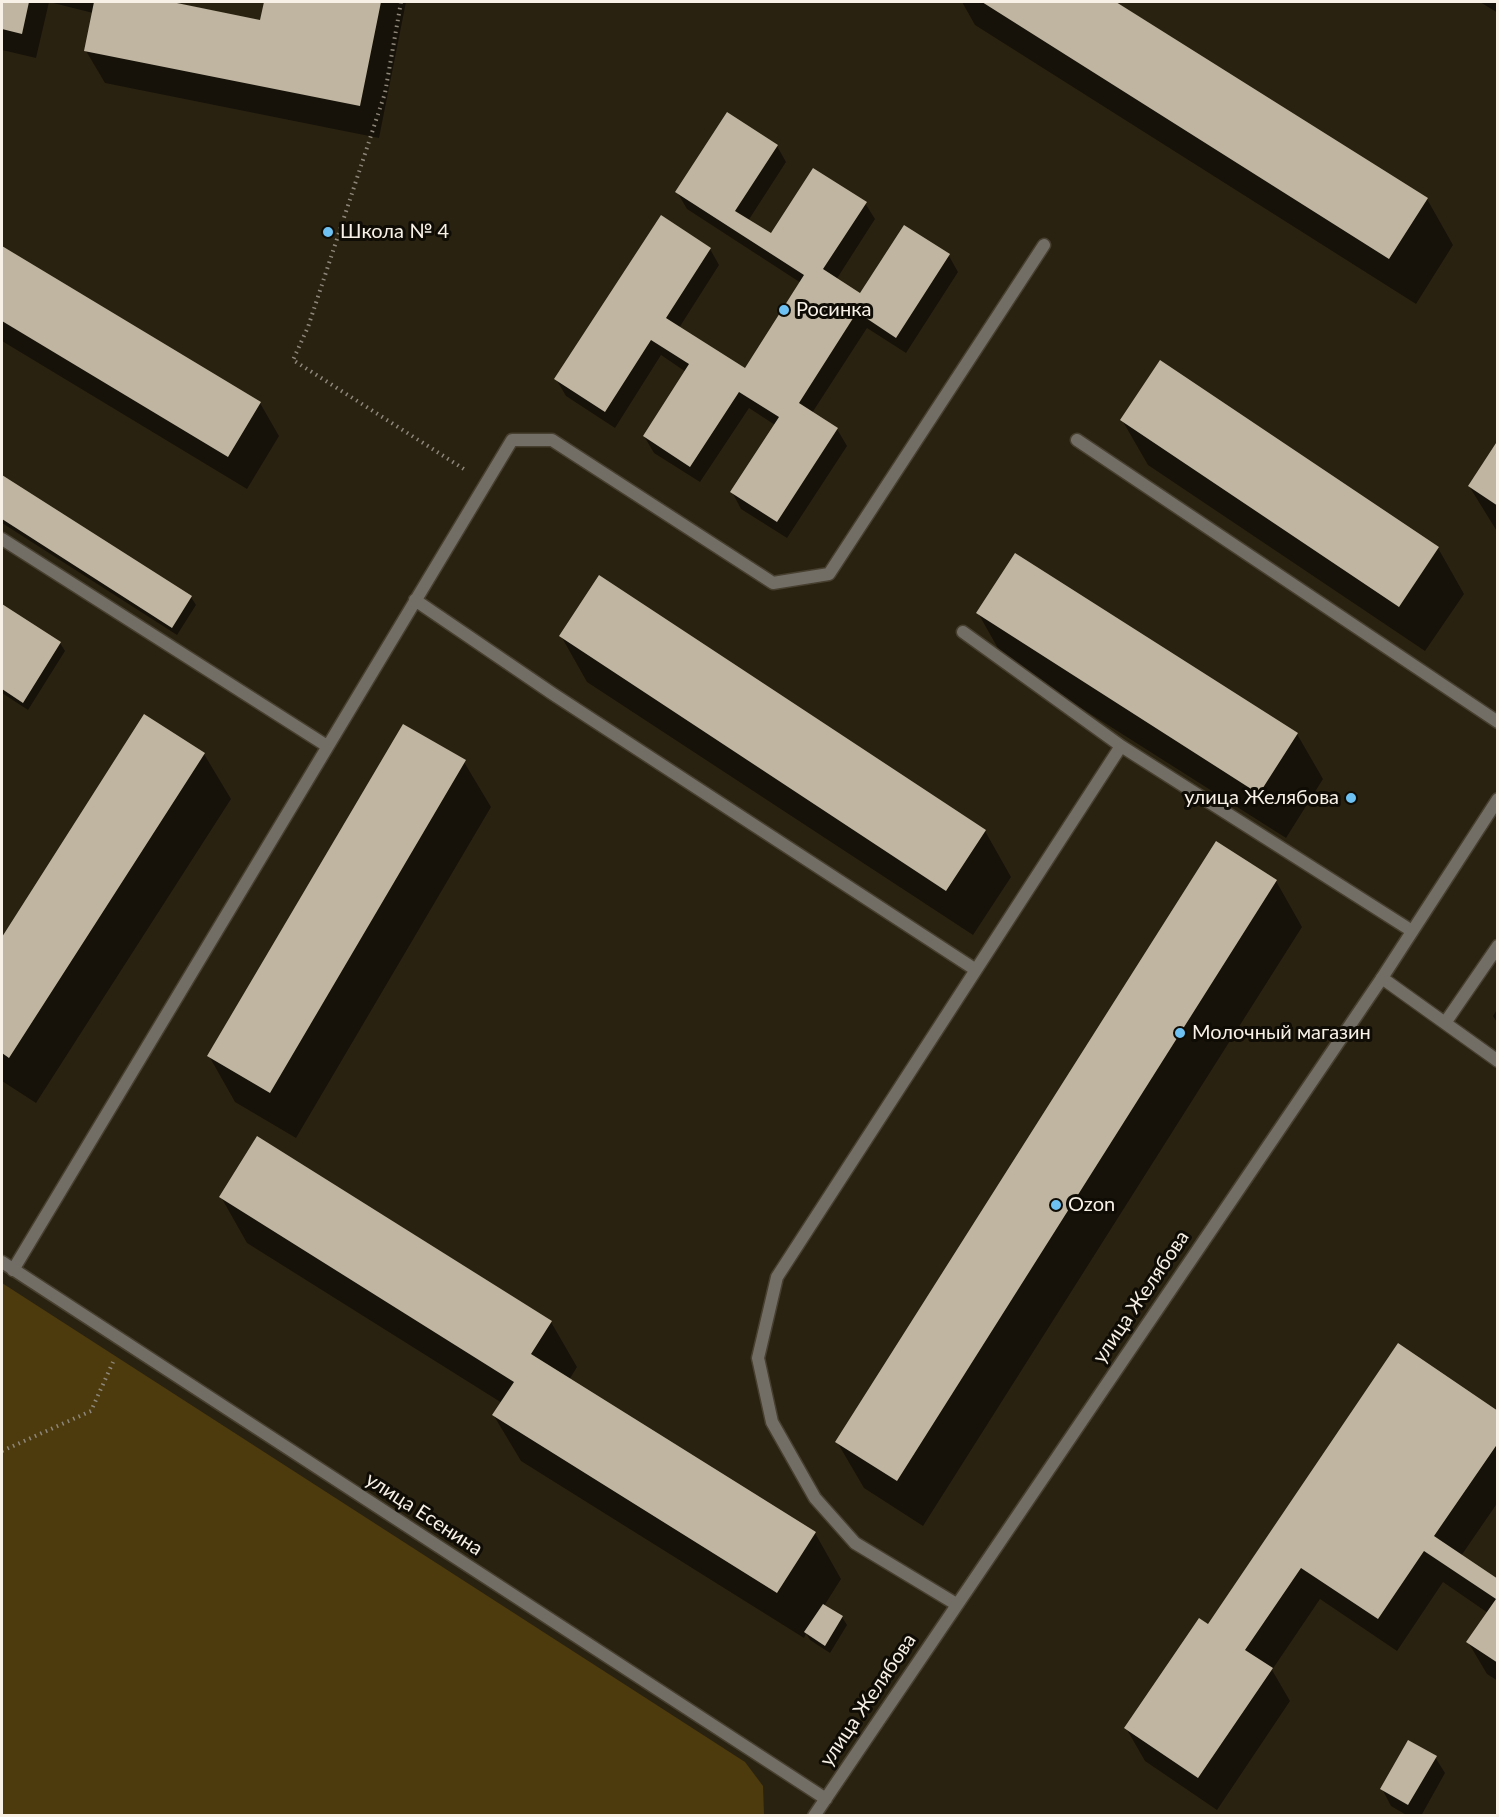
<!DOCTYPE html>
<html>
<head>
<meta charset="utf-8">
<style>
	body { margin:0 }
	#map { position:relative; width:1499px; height:1817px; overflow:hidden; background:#2a2211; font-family:Lato,sans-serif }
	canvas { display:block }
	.frame { position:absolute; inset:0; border:3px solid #f7f1e7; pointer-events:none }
</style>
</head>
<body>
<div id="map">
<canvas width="1499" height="1817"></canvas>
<div class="frame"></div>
</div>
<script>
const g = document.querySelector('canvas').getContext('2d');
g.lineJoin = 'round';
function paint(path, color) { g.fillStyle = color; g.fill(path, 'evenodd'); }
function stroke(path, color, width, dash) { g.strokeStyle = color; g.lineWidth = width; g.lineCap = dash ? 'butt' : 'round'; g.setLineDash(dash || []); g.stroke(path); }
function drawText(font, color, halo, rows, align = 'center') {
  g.font = font + ' Lato,sans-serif'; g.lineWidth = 6; g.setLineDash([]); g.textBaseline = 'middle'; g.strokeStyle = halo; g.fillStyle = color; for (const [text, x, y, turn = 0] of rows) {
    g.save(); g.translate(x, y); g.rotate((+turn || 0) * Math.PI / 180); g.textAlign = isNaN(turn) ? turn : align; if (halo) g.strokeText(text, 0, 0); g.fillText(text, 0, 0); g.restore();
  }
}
const green = new Path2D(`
	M 2,1283 L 745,1762 L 763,1786 L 764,1815 L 2,1815 Z`);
const shadow = new Path2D(`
	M 2,2 L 172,2 L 261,22 L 265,2 L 406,2 L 379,138 L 105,83 L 86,51 L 93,13 L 49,2 L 36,58 L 2,50 Z
	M 962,2 L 1113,2 L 1427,199 L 1453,245 L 1416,304 L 975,25 Z
	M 1480,2 L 1498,2 L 1498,13 Z
	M 777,146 L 786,162 L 748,221 L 771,235 L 865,203 L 875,219 L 836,280 L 861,296 L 949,256 L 958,272 L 906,353 L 867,328 L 812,413 L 837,429 L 847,446 L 787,538 L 741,509 L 732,492 L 775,425 L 749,408 L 700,482 L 654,453 L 644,436 L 686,372 L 661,355 L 615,428 L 566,396 L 556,379 L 710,249 L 719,265 L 679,328 L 745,370 L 801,283 L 687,209 L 677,192 Z
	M 2,247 L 260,403 L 279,436 L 247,489 L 2,341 Z
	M 1122,420 L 1438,548 L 1464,594 L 1425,651 L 1148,465 Z
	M 1498,443 L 1498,533 L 1469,486 Z
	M 2,477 L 191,597 L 196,605 L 177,635 L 2,523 Z
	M 2,606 L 60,643 L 65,651 L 28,710 L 2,693 Z
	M 978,613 L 1297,734 L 1323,779 L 1286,838 L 1004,659 Z
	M 561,636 L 985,831 L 1011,877 L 973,935 L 587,682 Z
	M 145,716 L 204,754 L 231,799 L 36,1103 L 2,1081 L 2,939 Z
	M 464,762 L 491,807 L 296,1138 L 235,1102 L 209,1056 Z
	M 1276,881 L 1302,927 L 923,1526 L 864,1488 L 837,1442 Z
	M 1498,1008 L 1498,1024 L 1493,1016 Z
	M 221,1197 L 551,1322 L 577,1367 L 569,1380 L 815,1533 L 841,1579 L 824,1606 L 842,1617 L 847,1625 L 830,1653 L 810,1640 L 806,1633 L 804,1638 L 521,1461 L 494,1416 L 502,1403 L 247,1243 Z
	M 1498,1413 L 1498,1502 L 1461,1556 L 1498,1581 L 1498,1681 L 1487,1674 L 1468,1642 L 1488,1613 L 1443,1582 L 1397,1651 L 1320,1599 L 1272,1670 L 1290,1701 L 1217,1810 L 1145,1761 L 1126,1728 L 1208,1626 Z
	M 1435,1757 L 1445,1773 L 1421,1816 L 1408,1816 L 1391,1806 L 1382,1789 Z`);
const building = new Path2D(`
	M 2,2 L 29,2 L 22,34 L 2,29 Z
	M 94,2 L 172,2 L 260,20 L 264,2 L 381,2 L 360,106 L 84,51 Z
	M 982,2 L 1116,2 L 1428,198 L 1389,259 Z
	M 727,112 L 778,145 L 735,211 L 771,233 L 813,168 L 867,202 L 823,269 L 860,293 L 904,225 L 950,254 L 896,338 L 857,312 L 799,403 L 838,428 L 777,522 L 730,492 L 779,417 L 739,392 L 690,467 L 643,436 L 689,364 L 651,340 L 605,412 L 554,379 L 661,215 L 711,248 L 666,318 L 745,368 L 804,275 L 675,192 Z
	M 2,246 L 261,402 L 228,457 L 2,321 Z
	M 1160,360 L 1439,547 L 1399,607 L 1120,420 Z
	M 1498,440 L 1498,506 L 1468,486 Z
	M 2,475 L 192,596 L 172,628 L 2,519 Z
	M 1015,553 L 1298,733 L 1259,794 L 976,613 Z
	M 599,575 L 986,830 L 946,891 L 559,636 Z
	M 2,604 L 61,642 L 23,703 L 2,689 Z
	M 144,714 L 205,753 L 9,1058 L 2,1053 L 2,937 Z
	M 403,724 L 466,760 L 270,1093 L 207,1056 Z
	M 1216,841 L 1277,880 L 897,1481 L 835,1442 Z
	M 257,1136 L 552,1321 L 531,1354 L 816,1532 L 777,1593 L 492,1415 L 514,1382 L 219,1197 Z
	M 1398,1343 L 1498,1411 L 1498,1443 L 1434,1536 L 1498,1579 L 1498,1663 L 1466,1642 L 1496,1599 L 1424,1551 L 1378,1619 L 1301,1568 L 1245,1650 L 1273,1668 L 1198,1778 L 1124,1728 L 1199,1618 L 1208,1624 Z
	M 823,1604 L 843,1616 L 825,1646 L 804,1632 Z
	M 1408,1740 L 1437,1756 L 1408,1805 L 1380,1789 Z`);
const path = new Path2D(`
	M 401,2 L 385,93 L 308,327 L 293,360 L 467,471
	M 2,1451 L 91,1411 L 113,1362`);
const service = new Path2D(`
	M 1077,440 L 1498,722
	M 2,539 L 327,746
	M 415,600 L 553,694 L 976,970
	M 963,632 L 1121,746 L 1412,931
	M 1382,978 L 1498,1061
	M 1445,1023 L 1498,946
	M 13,1270 L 512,440 L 552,440 L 773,583 L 829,574 L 1044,245
	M 956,1604 L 855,1543 L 815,1498 L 772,1422 L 758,1358 L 777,1277 L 1121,746`);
const minor = new Path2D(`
	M 2,1262 L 826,1799
	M 814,1816 L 1382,978 L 1498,799`);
const markers = [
	[328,232,6,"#6ec2f3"],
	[784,310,6,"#6ec2f3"],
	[1351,798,6,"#6ec2f3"],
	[1180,1033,6,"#6ec2f3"],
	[1056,1205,6,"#6ec2f3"]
];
const poiNames = [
	["Школа № 4",340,232],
	["Росинка",796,310],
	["улица Желябова",1339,798,"right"],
	["Молочный магазин",1192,1033],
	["Ozon",1068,1205]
];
const streetNames = [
	["улица Желябова",1141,1297,-56],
	["улица Есенина",424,1514,33],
	["улица Желябова",868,1700,-56]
];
paint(green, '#4d3b0e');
paint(shadow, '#0007');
paint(building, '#bfb5a0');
stroke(service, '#473f2f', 15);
stroke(minor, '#473f2f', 15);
stroke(path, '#8e877a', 4, [1.5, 4.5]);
stroke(service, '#726e66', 12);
stroke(minor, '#726e66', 12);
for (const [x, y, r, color] of markers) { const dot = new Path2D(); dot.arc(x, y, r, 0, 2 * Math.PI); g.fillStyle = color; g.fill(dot); stroke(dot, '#0f0c05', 2); }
drawText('20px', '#f7f1e7', '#0f0c05', poiNames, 'left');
drawText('20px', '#f7f1e7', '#0f0c05', streetNames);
</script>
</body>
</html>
